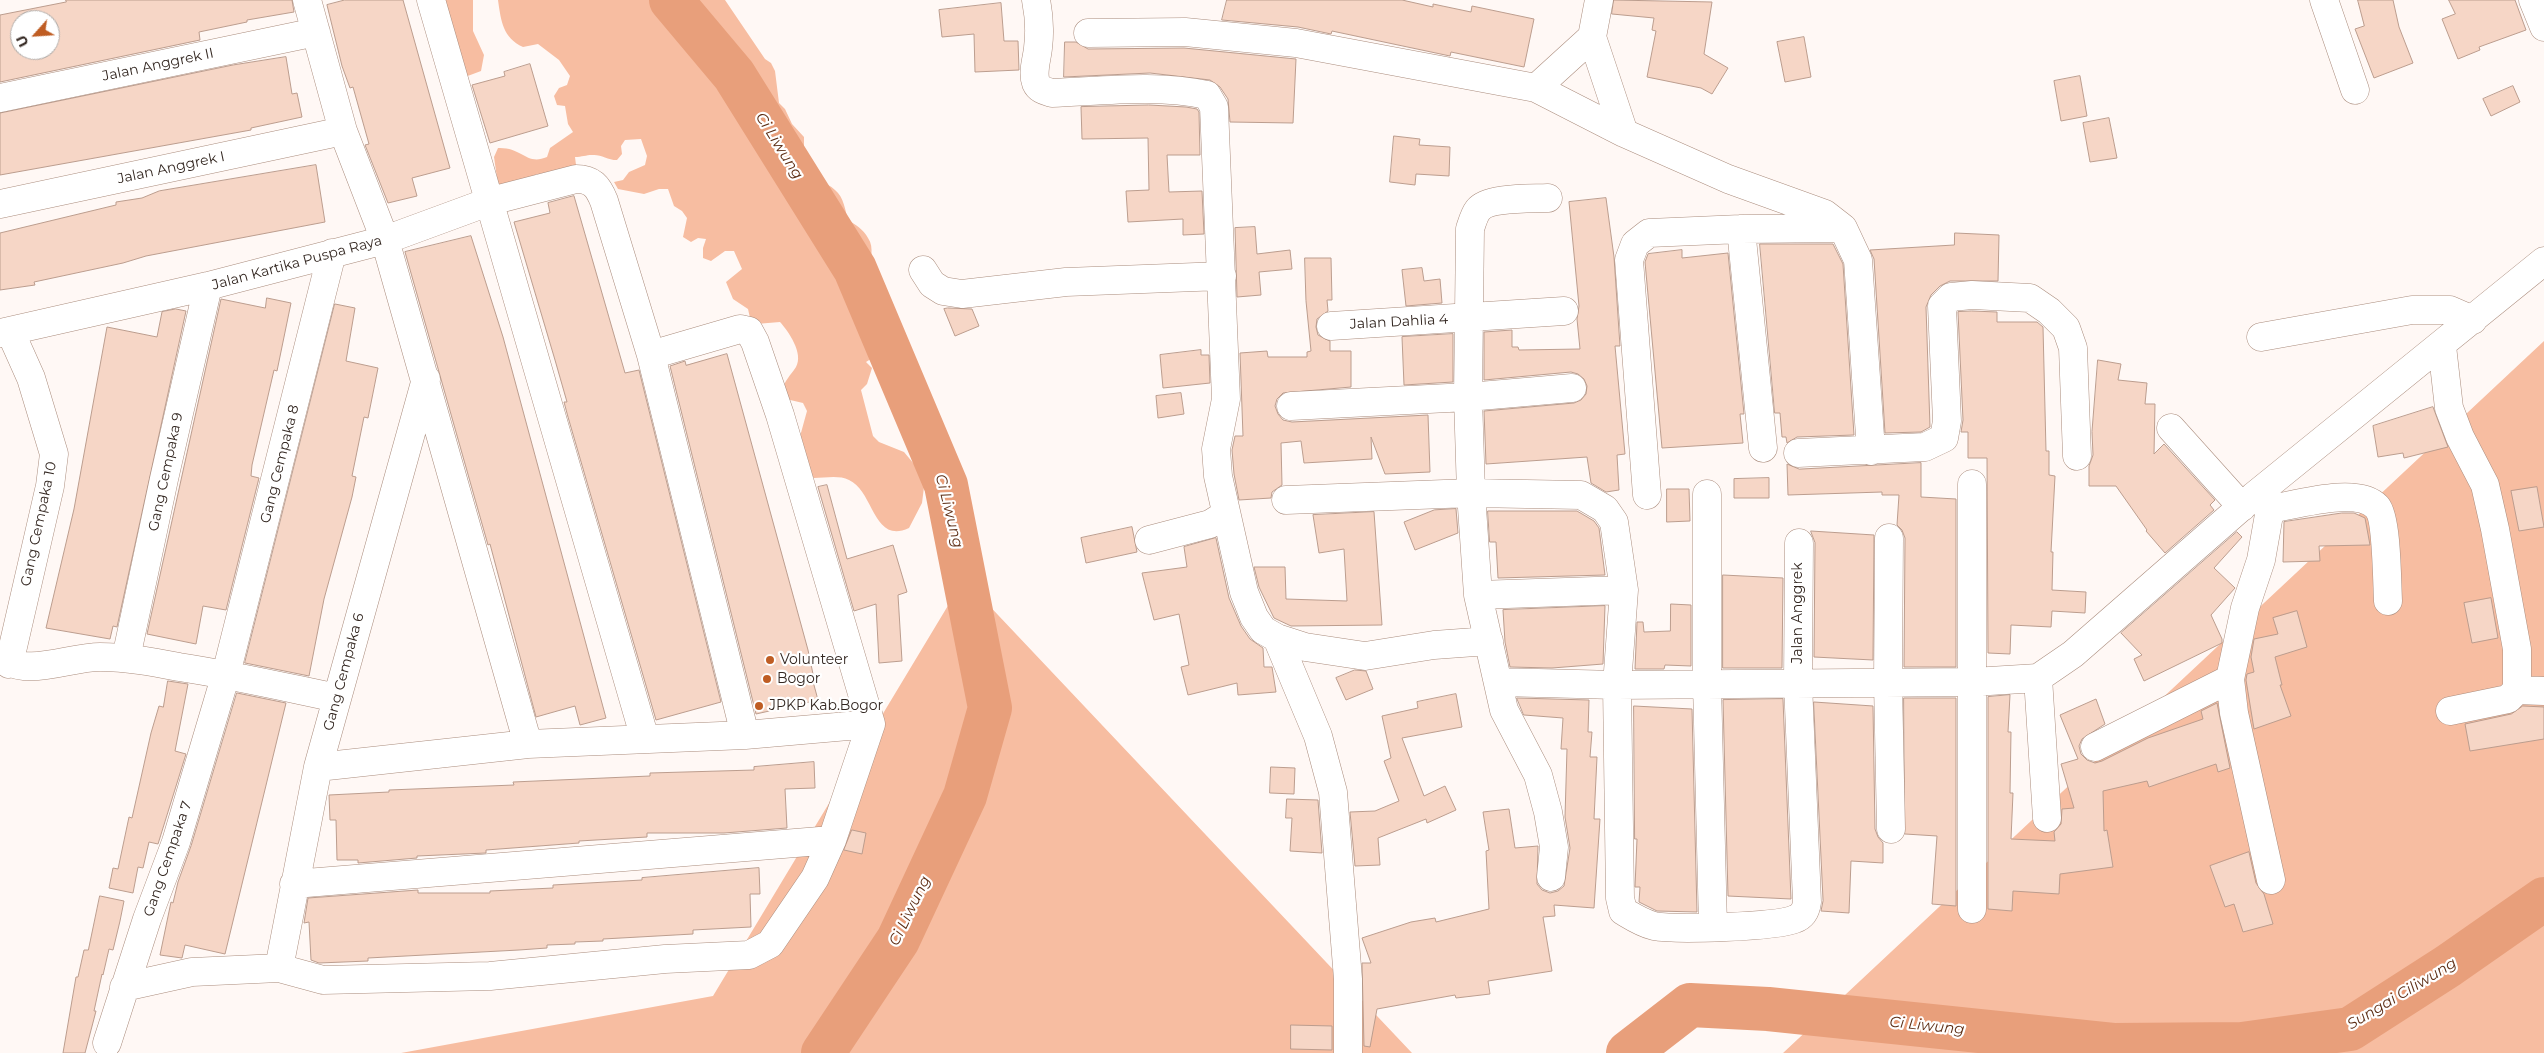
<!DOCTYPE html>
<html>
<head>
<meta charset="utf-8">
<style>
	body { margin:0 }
	#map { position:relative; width:2544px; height:1053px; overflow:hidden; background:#fff8f5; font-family:Montserrat,sans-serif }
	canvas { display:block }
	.north { position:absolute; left:10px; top:10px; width:50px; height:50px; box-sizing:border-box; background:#fff; border:1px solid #ada9a6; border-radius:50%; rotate:244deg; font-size:14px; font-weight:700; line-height:20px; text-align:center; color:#332721 }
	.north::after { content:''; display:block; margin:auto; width:18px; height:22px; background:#bf5d23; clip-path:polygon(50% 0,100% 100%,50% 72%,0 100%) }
</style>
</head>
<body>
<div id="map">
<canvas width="2544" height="1053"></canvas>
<div class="north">U</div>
</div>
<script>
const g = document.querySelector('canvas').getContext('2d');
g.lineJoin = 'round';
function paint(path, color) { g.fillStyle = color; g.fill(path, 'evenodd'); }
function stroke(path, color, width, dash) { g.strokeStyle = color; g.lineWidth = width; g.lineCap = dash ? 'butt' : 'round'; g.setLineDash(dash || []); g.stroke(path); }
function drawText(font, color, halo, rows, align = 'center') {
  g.font = font + ' Montserrat,sans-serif'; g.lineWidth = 4.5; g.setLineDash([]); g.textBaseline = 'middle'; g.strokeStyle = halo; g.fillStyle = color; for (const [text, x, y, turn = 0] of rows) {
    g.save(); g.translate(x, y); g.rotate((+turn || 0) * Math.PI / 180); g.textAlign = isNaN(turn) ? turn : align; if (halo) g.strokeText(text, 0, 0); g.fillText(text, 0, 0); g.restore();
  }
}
const green = new Path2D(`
	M 423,0 L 473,0 L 473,31 L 484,55 L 481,71 L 465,77 Z
	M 498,0 L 725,0 L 765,59 L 771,63 L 775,71 L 779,103 L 785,109 L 792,124 L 804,137 L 804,171 C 813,181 826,181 835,190 C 844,197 845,210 848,220 C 856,225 863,229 868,238 C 875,248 869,260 872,271 C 877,298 905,318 893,345 L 866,362 L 872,368 L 867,384 L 861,390 L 873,436 L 879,442 L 904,452 L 914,464 L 924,487 L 922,503 L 909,528 C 873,545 874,491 849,480 C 839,475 825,478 814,478 L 802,466 L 799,440 L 807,411 L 803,403 L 786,399 L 782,390 C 785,380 790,376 796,367 C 804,353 788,331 780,322 L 756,324 L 750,318 L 748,309 L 733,299 L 726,282 L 742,269 L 734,251 L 725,251 L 711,261 L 703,258 L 703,248 L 706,239 L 698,238 L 691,242 L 683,237 L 687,218 L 682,211 L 674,206 L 668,189 L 659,189 L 644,194 L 618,189 L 614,182 L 623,180 L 629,172 L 645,165 L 647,156 L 641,139 L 625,140 L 621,146 L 622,154 L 617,160 C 607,160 601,154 592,155 C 586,155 582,157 575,157 L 577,173 L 536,174 L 533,182 L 498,185 L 494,157 L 498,148 C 523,147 526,166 547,157 L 550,148 L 573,132 L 568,124 L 565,106 L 557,105 L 554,96 L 559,88 L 567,85 L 570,76 L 559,60 L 538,44 L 523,47 C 503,38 501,21 498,0 Z
	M 2544,341 L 2544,1053 L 1783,1053 Z
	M 964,579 L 1412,1053 L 401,1053 L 713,996 Z`);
const river = new Path2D(`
	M 671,0 L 734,75 L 855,269 L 946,485 L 990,708 L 965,796 L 898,940 L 823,1053
	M 1628,1053 L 1690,1005 L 1768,1009 L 2113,1045 L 2242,1044 L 2350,1029 L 2448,966 L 2544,899`);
const building = new Path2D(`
	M 66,0 L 292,0 L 294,12 L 247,20 L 247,22 L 199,32 L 200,40 L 0,82 L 0,15 L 66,2 ZM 20,20 L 50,20 L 50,50 L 20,50 Z
	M 345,0 L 403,0 L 450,168 L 412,178 L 417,196 L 388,203 L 365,145 L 369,144 L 353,87 L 350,88 L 342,66 L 327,5 Z
	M 1227,0 L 1402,0 L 1433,7 L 1433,4 L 1471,12 L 1472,6 L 1534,19 L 1524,67 L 1451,52 L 1450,56 L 1332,31 L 1331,34 L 1298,27 L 1222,20 Z
	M 1614,0 L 1712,2 L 1704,54 L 1728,68 L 1712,94 L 1701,88 L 1647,77 L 1656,31 L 1652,30 L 1654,18 L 1612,14 Z
	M 2358,0 L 2393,0 L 2399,27 L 2413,63 L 2374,78 L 2355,29 L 2364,26 Z
	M 2449,0 L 2515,0 L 2526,30 L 2479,47 L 2480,50 L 2458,59 L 2442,19 L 2455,14 Z
	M 1001,3 L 1004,41 L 1018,41 L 1019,70 L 975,72 L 974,34 L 942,37 L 939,10 Z
	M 1804,37 L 1811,77 L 1785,82 L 1777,42 Z
	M 1065,42 L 1076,42 L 1088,49 L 1184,48 L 1296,59 L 1293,123 L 1230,122 L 1228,99 L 1220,87 L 1210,80 L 1150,73 L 1064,77 Z
	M 286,57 L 292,94 L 297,93 L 302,117 L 251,128 L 251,130 L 0,175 L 0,113 L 233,65 Z
	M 530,64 L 548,126 L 490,143 L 472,85 L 505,76 L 504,72 Z
	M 2080,76 L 2087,116 L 2061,121 L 2054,81 Z
	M 2513,86 L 2520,102 L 2491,116 L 2483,99 Z
	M 1149,105 L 1186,107 L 1197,109 L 1199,112 L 1200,155 L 1167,155 L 1169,192 L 1202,191 L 1204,234 L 1183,235 L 1183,219 L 1128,222 L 1126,191 L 1149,190 L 1148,138 L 1082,139 L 1081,107 Z
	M 2109,118 L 2117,158 L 2090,162 L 2083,123 Z
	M 1394,136 L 1420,139 L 1419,145 L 1450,147 L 1449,176 L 1416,174 L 1415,185 L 1390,182 Z
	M 316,165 L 325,222 L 146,256 L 123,263 L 34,282 L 35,285 L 0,290 L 0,233 L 116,205 L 116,202 L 142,198 L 159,191 Z
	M 574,196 L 625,373 L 639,370 L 721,702 L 656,720 L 568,417 L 564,402 L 567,402 L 555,360 L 514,222 L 550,213 L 548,203 Z
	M 1606,198 L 1614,257 L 1620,346 L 1615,346 L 1625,454 L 1617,455 L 1619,490 L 1606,492 L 1591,483 L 1587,457 L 1486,464 L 1484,411 L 1574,403 L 1581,400 L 1586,394 L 1587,386 L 1584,379 L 1578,374 L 1571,372 L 1484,380 L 1484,332 L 1512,330 L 1512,347 L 1518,347 L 1519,350 L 1580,349 L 1577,319 L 1579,306 L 1569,202 Z
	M 1255,227 L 1257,254 L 1290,250 L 1292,269 L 1259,272 L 1261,295 L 1237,297 L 1235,228 Z
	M 1955,233 L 1999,235 L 1998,281 L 1950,281 L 1940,286 L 1931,295 L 1926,307 L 1930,427 L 1921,432 L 1885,433 L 1874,259 L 1870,250 L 1954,245 Z
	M 471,236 L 503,337 L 606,718 L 580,725 L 575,706 L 536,717 L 490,544 L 488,545 L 405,252 Z
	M 1760,244 L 1833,244 L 1843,264 L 1854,435 L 1797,437 L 1787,443 L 1786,437 L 1782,437 L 1780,413 L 1775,413 Z
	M 1682,250 L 1682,258 L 1728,253 L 1744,414 L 1740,414 L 1743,443 L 1662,448 L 1645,262 L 1648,254 Z
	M 1305,258 L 1331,258 L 1332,300 L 1327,300 L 1328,311 L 1317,319 L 1316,327 L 1318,335 L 1330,341 L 1330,351 L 1351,351 L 1351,387 L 1283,393 L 1277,399 L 1275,406 L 1278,414 L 1283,420 L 1292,422 L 1428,415 L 1430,472 L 1385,474 L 1371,437 L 1372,459 L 1304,463 L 1301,441 L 1281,443 L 1282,485 L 1272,492 L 1271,498 L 1239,500 L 1234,474 L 1232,450 L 1235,436 L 1243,436 L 1240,353 L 1267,351 L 1268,357 L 1307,357 L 1307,352 L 1311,351 L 1306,301 Z
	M 1422,268 L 1424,281 L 1440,279 L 1442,303 L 1406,306 L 1402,270 Z
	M 267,298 L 291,303 L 277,371 L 274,370 L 252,465 L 251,476 L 259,478 L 226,610 L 203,606 L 196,644 L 147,634 L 221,299 L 265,308 Z
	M 335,304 L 355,308 L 346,361 L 378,368 L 368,418 L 364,417 L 352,476 L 356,477 L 352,497 L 324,599 L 309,676 L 245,663 Z
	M 948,308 L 972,309 L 979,326 L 955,336 L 944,309 Z
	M 176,309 L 186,311 L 117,627 L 113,626 L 110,639 L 46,628 L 74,509 L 107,327 L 157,337 L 162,312 Z
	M 1972,311 L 1997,312 L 1997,322 L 2037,322 L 2043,327 L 2046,451 L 2049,451 L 2049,475 L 2055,476 L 2051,552 L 2053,552 L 2052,590 L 2086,592 L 2085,613 L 2052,611 L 2051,627 L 2011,625 L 2010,654 L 1988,653 L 1987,458 L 1968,458 L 1968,432 L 1961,432 L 1963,420 L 1958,312 Z
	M 1453,334 L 1453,382 L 1404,385 L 1402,337 Z
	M 1201,350 L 1201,355 L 1209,355 L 1210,383 L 1163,388 L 1160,355 Z
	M 727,354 L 808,650 L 813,674 L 811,674 L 818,700 L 756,714 L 670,366 L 685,361 L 686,365 Z
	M 2098,360 L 2121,364 L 2118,380 L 2147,383 L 2145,404 L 2155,404 L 2154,454 L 2164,444 L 2215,500 L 2210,505 L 2214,510 L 2165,553 L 2146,531 L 2147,530 L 2116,486 L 2089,486 L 2089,466 L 2093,455 L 2092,432 Z
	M 1181,393 L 1184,414 L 1158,418 L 1156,396 Z
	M 2433,407 L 2448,447 L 2404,458 L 2403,453 L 2378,457 L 2373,426 Z
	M 1921,463 L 1921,497 L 1956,499 L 1956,667 L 1904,667 L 1905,538 L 1902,530 L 1897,525 L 1899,495 L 1882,495 L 1882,492 L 1788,495 L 1787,464 L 1799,469 Z
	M 1769,478 L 1769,498 L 1734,498 L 1734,479 Z
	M 827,485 L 847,559 L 893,545 L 907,592 L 898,595 L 902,661 L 879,663 L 876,604 L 854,611 L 818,487 Z
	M 2537,487 L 2544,527 L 2519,531 L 2511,491 Z
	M 1667,489 L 1689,489 L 1690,521 L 1667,522 Z
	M 1456,509 L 1458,533 L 1415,550 L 1404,522 L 1434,510 Z
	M 1488,511 L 1577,511 L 1594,521 L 1599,528 L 1605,575 L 1498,578 L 1496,542 L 1490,542 Z
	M 1374,512 L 1382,625 L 1291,626 L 1274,618 L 1259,587 L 1254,567 L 1285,567 L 1286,599 L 1347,601 L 1344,549 L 1319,553 L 1313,515 Z
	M 2342,513 L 2354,513 L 2365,518 L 2370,545 L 2319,546 L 2320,561 L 2283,562 L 2284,522 Z
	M 1132,527 L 1137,552 L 1086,563 L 1081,538 Z
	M 1811,531 L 1874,535 L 1873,660 L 1814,657 L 1815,543 Z
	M 2237,532 L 2242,537 L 2214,568 L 2235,588 L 2211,615 L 2222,639 L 2222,643 L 2144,681 L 2134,659 L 2142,655 L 2121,633 Z
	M 1216,538 L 1229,598 L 1241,626 L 1250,639 L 1263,648 L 1264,667 L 1272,667 L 1276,692 L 1238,695 L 1237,683 L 1188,695 L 1181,667 L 1189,665 L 1179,614 L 1154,620 L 1142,573 L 1187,567 L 1184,547 Z
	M 1723,575 L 1783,578 L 1782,668 L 1723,668 Z
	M 2491,598 L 2498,638 L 2472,643 L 2464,603 Z
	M 1671,604 L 1691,605 L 1691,666 L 1665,665 L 1664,669 L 1635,669 L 1637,622 L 1643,622 L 1644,632 L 1670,631 Z
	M 1605,606 L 1603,664 L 1552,668 L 1510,667 L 1505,642 L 1503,610 Z
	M 2297,611 L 2307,647 L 2275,657 L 2282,685 L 2280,685 L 2291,716 L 2254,729 L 2246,680 L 2247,674 L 2254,672 L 2251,657 L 2254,639 L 2278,634 L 2273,618 Z
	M 1355,670 L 1366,671 L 1373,689 L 1346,700 L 1336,678 Z
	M 168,681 L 188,684 L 175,751 L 186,754 L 158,844 L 149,842 L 143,868 L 138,867 L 133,893 L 109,888 L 113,868 L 118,869 L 129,817 L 132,818 L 151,733 L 159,706 L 163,707 Z
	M 237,693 L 286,703 L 225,954 L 185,945 L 182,958 L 160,955 L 171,902 L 173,903 L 178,882 L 191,846 Z
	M 1456,694 L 1462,727 L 1402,738 L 1424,796 L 1445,786 L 1456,810 L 1427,823 L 1426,819 L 1378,838 L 1380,865 L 1355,866 L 1350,812 L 1375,811 L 1399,801 L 1384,761 L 1391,758 L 1382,716 L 1418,708 L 1417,702 Z
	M 2010,695 L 2008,732 L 2011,732 L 2010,793 L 2013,793 L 2011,839 L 2055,841 L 2054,832 L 2061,824 L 2062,809 L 2074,808 L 2061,764 L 2078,759 L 2060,715 L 2096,699 L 2105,724 L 2082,739 L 2079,746 L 2081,754 L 2087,760 L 2095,763 L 2102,761 L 2148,738 L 2203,719 L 2201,711 L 2217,703 L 2230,768 L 2218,772 L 2216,764 L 2149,787 L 2147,781 L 2103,791 L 2104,831 L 2107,830 L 2113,867 L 2060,874 L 2059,894 L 2013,891 L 2012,911 L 1988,909 L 1988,697 Z
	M 1517,698 L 1589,700 L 1588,732 L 1592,732 L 1590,757 L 1597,757 L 1594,819 L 1600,819 L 1594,908 L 1554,905 L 1555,916 L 1543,917 L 1552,971 L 1488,981 L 1490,994 L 1456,998 L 1455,995 L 1377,1009 L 1370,1047 L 1364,1046 L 1362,963 L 1371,963 L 1362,938 L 1411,922 L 1435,918 L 1436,922 L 1489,909 L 1486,851 L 1489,850 L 1483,812 L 1509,809 L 1515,848 L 1538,846 L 1537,884 L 1542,890 L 1550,893 L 1558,891 L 1564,886 L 1570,848 L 1565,817 L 1567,749 L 1561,749 L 1563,718 L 1524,715 Z
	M 1904,698 L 1956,698 L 1956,906 L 1932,904 L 1937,836 L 1905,834 Z
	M 1783,699 L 1791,899 L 1728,896 L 1723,700 Z
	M 1814,702 L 1873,706 L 1875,829 L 1878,837 L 1883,843 L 1883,863 L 1851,861 L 1849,913 L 1821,911 L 1823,901 Z
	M 1634,706 L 1692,709 L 1697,912 L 1657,911 L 1639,902 L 1640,887 L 1635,887 L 1637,839 L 1635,839 Z
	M 2523,706 L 2544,707 L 2544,739 L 2470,751 L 2465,724 L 2511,714 Z
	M 814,762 L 815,788 L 785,789 L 787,828 L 724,833 L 647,833 L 647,837 L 579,841 L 579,843 L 486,850 L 486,853 L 417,856 L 417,858 L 358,863 L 358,860 L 337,860 L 336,820 L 330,820 L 329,795 L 389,792 L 389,790 L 514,785 L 513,782 L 650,776 L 650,773 L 754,770 L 754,767 Z
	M 1271,767 L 1295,768 L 1294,794 L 1270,793 Z
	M 1287,799 L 1318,800 L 1322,853 L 1290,851 L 1292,818 L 1286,818 Z
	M 852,830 L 866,833 L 862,854 L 844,850 Z
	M 2249,852 L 2256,883 L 2264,894 L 2273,924 L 2243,932 L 2234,904 L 2225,907 L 2210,866 Z
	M 759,868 L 760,894 L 750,894 L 751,927 L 693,930 L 693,934 L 603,939 L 603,941 L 575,942 L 575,944 L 547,945 L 547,948 L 519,950 L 368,958 L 368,961 L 319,963 L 311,960 L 309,922 L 304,923 L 308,898 L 418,890 L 418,893 L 490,893 L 490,891 L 553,888 L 553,885 L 642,880 L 642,878 Z
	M 100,896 L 124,901 L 120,921 L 113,950 L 109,949 L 103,975 L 102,974 L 94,1011 L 96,1011 L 85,1053 L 63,1053 L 76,977 L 78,977 L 84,950 L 88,950 Z
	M 1291,1025 L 1332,1026 L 1332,1050 L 1291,1049 Z`);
const minor = new Path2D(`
	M 307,0 L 343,131 L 385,240 L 528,744
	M 431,0 L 645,739
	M 1036,0 C 1039,15 1040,32 1038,48 C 1037,59 1032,72 1036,83 C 1039,90 1046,91 1052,93 C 1103,91 1157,84 1207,95 L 1214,107 L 1226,399 L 1216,449 L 1218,476 L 1244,592 L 1254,617 L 1263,630 L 1277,638 L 1305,647 L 1365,656 L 1434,645 L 1489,641
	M 1599,0 L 1592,37 L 1624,133
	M 2324,0 L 2355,90
	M 2533,0 L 2544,27
	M 1088,33 L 1185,32 L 1296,43 L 1536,88 L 1624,133 L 1728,179 L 1825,214 L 1843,228 L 1858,260 L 1871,451
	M 1536,88 L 1592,37
	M 0,98 L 316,32
	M 1548,198 C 1531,199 1488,197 1478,210 C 1474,215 1472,223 1470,229 L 1468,397 L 1471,493 L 1478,595 L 1504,710 L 1538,775 L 1548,812 L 1554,847 L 1551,877
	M 0,204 L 343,131
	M 1741,229 L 1763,448
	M 923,270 L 932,284 L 943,291 L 962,294 L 1066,282 L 1222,276
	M 1331,326 L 1564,311
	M 0,333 L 208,286 L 385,240 L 491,201 L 576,179 C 592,179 598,186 604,201 L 651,355 L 745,735
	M 2261,337 L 2412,310 L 2450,310 L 2473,320
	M 2442,346 L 2449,408 L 2460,437 L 2485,485 L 2495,529 L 2517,649 L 2517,690 L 2508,699 L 2450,711
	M 1291,406 L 1468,397 L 1572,388
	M 2171,428 L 2242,507
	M 1798,453 L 1925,447 L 1944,438 L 1947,421 L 1942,306 L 1951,297 L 1972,295 L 2030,298 L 2049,311 L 2066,328 L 2073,348 L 2077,456
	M 1972,484 L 1972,909
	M 1707,494 L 1707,683 L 1713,927
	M 1647,495 L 1629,260 L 1635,244 L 1649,233 L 1741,229 L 1843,228
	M 2254,496 L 2270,509 L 2261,560 L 2245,608 L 2230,679 L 2234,713 L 2271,880
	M 1286,500 L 1471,493 L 1581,495 L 1605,509 L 1614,522 L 1624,590 L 1617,685 L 1620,898 L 1623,911 C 1633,917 1642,923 1654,926 C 1675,930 1776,927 1795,919 C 1803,916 1806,910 1807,902 L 1798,683 L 1799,543
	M 2270,509 C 2296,505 2358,486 2377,507 C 2387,518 2387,583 2388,601
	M 1889,538 L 1888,683 L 1891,829
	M 1149,540 L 1210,524 L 1226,514
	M 1478,595 L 1624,590
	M 1277,638 L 1318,736 L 1333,792 L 1348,979 L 1348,1053
	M 0,657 C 28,678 68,657 100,657 C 127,657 153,662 179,667 C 232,675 284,687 337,698
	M 126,658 L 164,479 L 208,286
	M 9,664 L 50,486 L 54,454 L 31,378 L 10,331
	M 2038,678 L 2047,818
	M 1498,682 L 1617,685 L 1973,682 L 2038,678 L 2073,654 L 2254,496 L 2544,261
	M 2517,690 L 2544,691
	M 2095,747 L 2230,679
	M 318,767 L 528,744 L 745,735 L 871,724
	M 294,884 L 832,840
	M 279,968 L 318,767 L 426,379
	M 124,987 L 192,972 L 279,968 L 323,980 L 490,976 L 665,959 L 749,955 L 770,944 L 815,878 L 832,840 L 871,724 L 780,415 L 755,342 L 749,331 L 740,329 L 651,355
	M 107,1043 L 147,919 L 176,842 L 226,674 L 332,253`);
const markers = [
	[770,660,5,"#bf5d23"],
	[767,679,5,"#bf5d23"],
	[759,706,5,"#bf5d23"]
];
const streetNames = [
	["Jalan Anggrek II",158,65,-12],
	["Jalan Anggrek I",171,168,-12],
	["Jalan Kartika Puspa Raya",297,263,-15],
	["Jalan Dahlia 4",1399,322,-3],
	["Gang Cempaka 8",280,464,-76],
	["Gang Cempaka 9",166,472,-78],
	["Gang Cempaka 10",39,524,-78],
	["Jalan Anggrek",1798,613,-90],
	["Gang Cempaka 6",344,672,-75],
	["Gang Cempaka 7",168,859,-71]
];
const poiNames = [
	["Volunteer",780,660],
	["Bogor",777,679],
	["JPKP Kab.Bogor",769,706]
];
const waterNames = [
	["Ci Liwung",779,146,58],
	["Ci Liwung",949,511,76],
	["Ci Liwung",910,911,-64],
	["Sungai Ciliwung",2402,994,-31],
	["Ci Liwung",1927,1026,6]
];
paint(green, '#f7bda1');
stroke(river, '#e89f7b', 44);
paint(building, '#f6d6c6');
stroke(building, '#bc9d8e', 1);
stroke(minor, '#ab8d7e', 29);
stroke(minor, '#fff', 28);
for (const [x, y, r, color] of markers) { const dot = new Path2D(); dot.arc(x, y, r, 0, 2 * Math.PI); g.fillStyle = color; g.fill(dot); stroke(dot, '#fff', 2); }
drawText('14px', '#332721', '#fff', streetNames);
drawText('14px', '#332721', '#fff', poiNames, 'left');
drawText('italic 15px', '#5d2e15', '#fff', waterNames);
</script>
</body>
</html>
